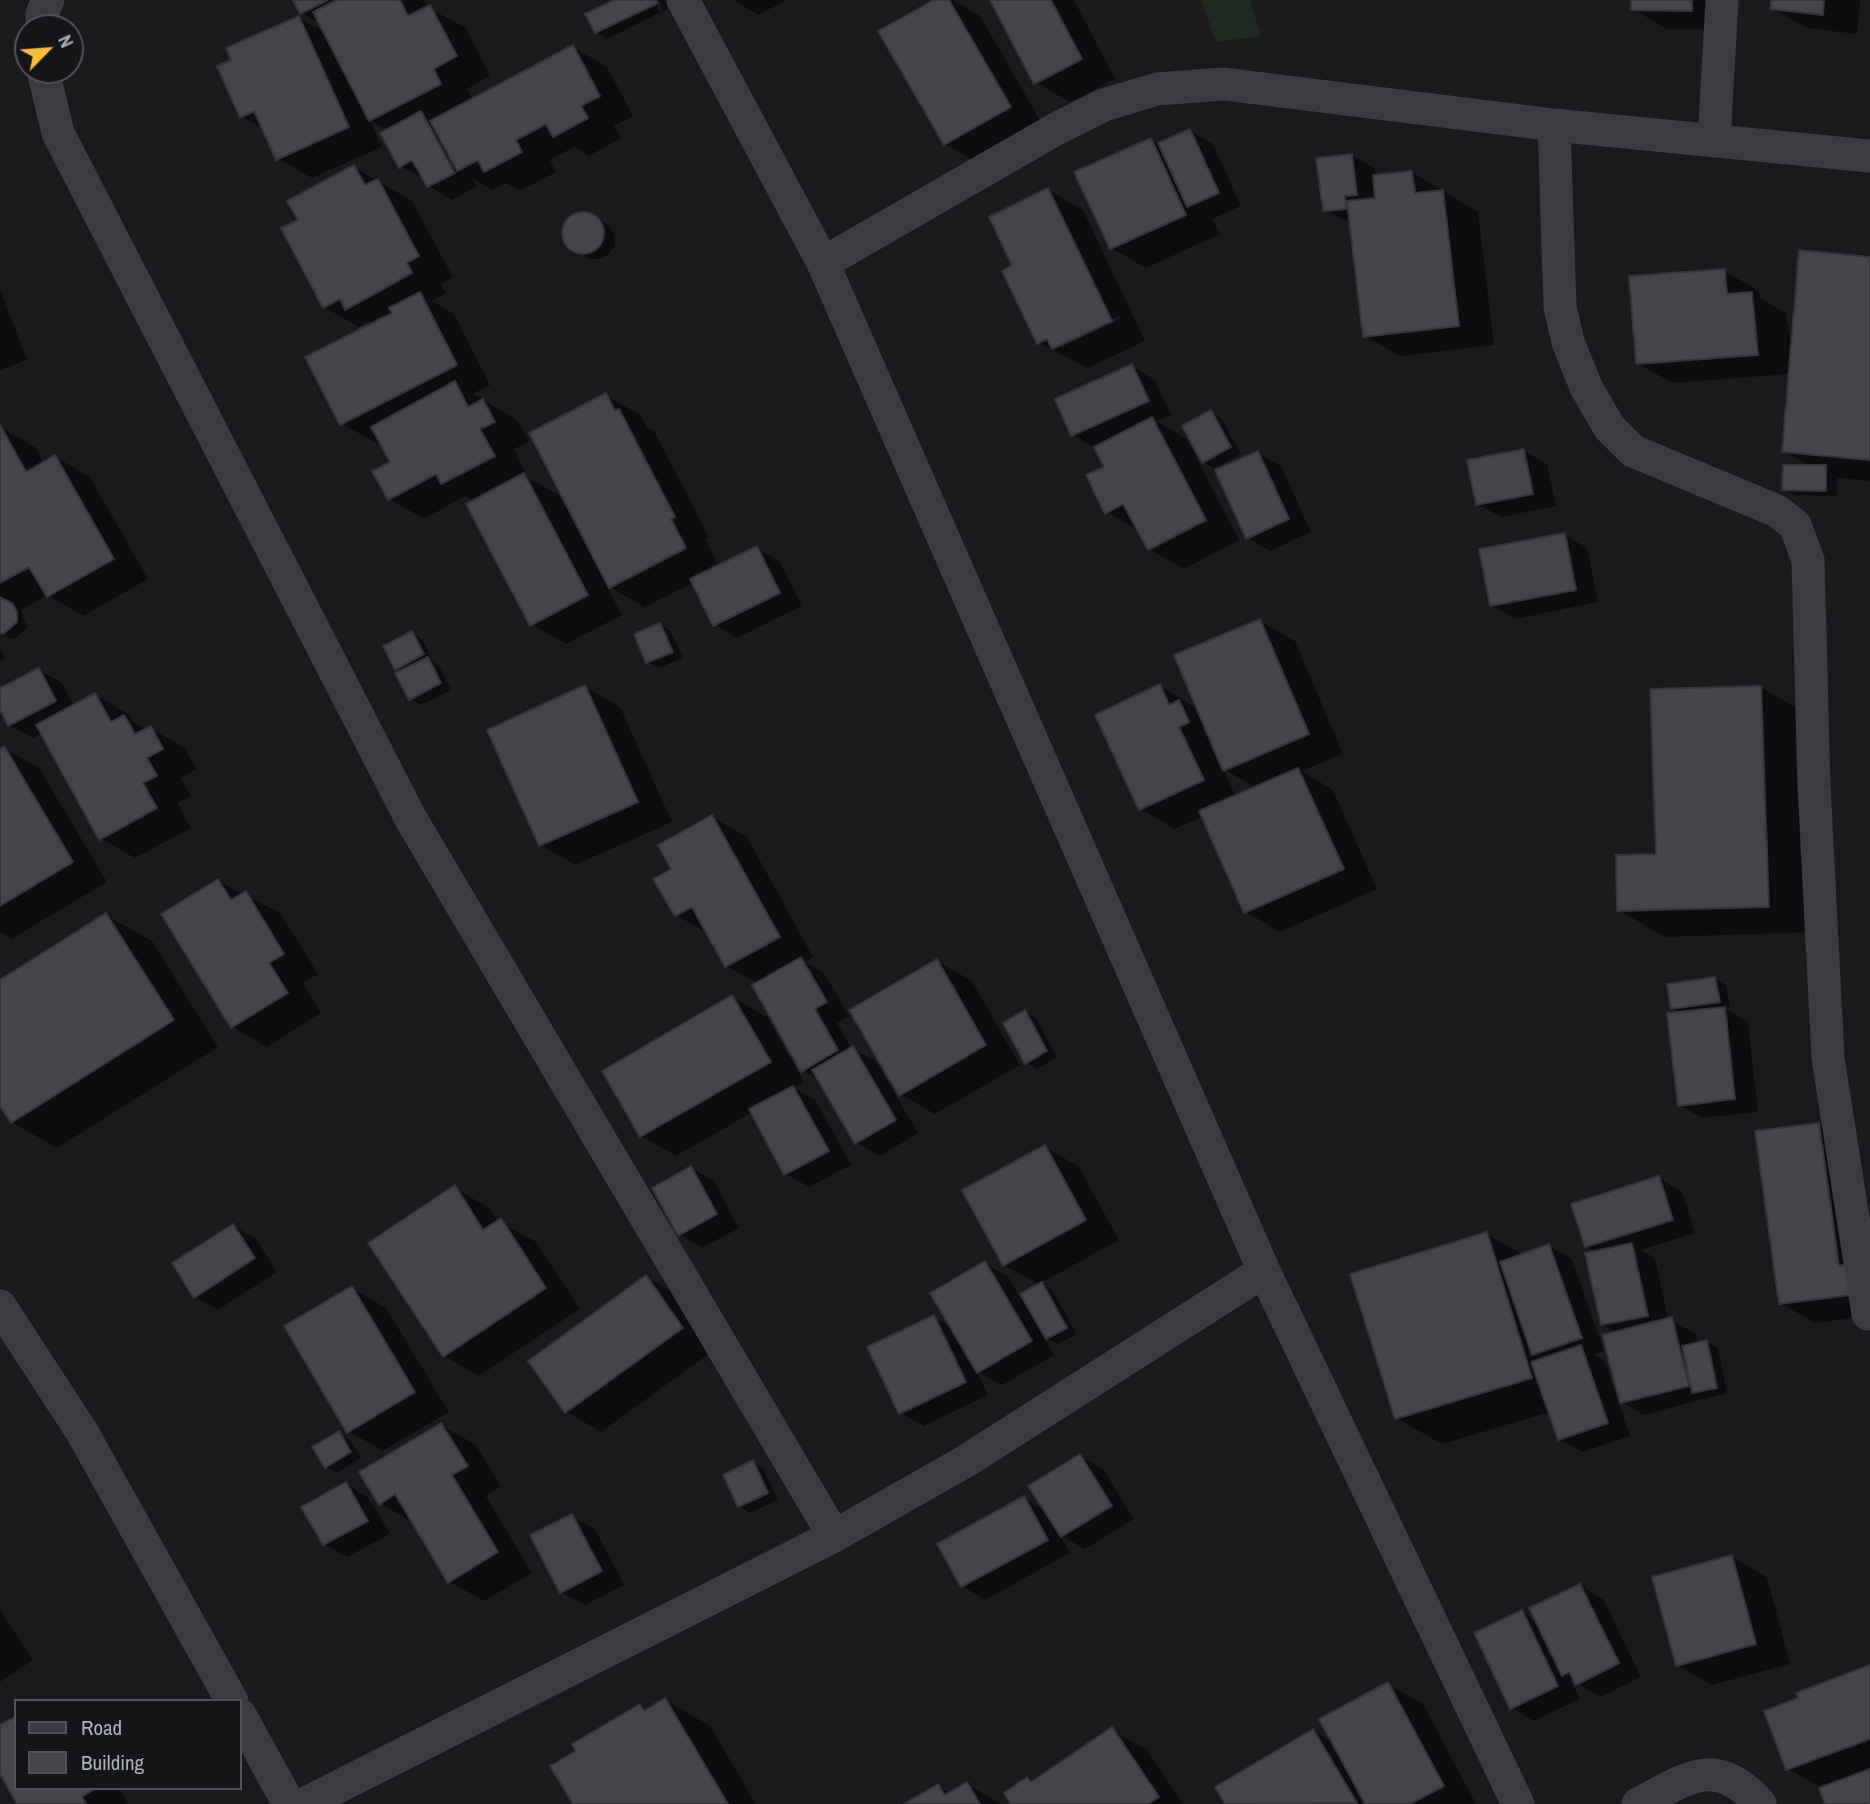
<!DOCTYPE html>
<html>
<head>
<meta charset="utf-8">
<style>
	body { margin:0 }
	#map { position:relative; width:1870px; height:1804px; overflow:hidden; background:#1a1a1d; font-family:"Archivo Narrow",sans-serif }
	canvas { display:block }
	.legend { position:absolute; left:14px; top:1699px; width:228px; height:91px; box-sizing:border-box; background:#151518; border:2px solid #51535a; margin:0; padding:9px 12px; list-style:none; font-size:21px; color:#acb1bd }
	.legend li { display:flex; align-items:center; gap:14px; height:35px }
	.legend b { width:35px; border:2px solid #51535a }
	.north { position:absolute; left:14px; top:14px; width:70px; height:70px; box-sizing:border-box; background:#151518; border:2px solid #51535a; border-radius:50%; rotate:65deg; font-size:19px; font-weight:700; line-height:28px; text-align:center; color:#acb1bd }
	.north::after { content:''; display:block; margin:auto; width:24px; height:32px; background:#ffbc30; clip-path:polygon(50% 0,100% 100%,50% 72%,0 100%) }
</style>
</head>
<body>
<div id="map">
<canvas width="1870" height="1804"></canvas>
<ul class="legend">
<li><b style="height:9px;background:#3b3c42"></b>Road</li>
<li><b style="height:19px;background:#44454a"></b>Building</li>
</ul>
<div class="north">N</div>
</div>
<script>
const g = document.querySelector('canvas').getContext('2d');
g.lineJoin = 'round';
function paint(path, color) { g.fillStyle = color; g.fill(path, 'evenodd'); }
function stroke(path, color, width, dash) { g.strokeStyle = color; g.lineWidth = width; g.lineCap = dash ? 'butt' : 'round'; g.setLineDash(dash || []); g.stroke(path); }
const green = new Path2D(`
	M 1201,0 L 1250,0 L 1261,36 L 1216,42 Z`);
const shadow = new Path2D(`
	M 295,0 L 424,0 L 428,8 L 465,27 L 490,76 L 467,89 L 473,100 L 573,47 L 607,67 L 633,116 L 614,126 L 621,138 L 589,156 L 574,147 L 550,160 L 556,172 L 520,191 L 506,183 L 493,190 L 472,178 L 477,186 L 452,200 L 429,186 L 425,179 L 400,166 L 389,131 L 370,120 L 382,147 L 312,178 L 277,158 L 265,130 L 241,116 L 234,61 L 299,18 L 326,33 L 321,24 L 301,12 Z
	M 618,0 L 655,0 L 660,12 L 663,10 L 658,0 L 664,0 L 668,9 L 607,39 L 596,32 Z
	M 734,0 L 787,0 L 758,15 Z
	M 938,0 L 953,0 L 980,16 L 1044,127 L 980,164 L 945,144 Z
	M 992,0 L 1074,0 L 1115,79 L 1070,102 L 1035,82 Z
	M 1633,0 L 1726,0 L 1726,30 L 1667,29 L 1633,9 Z
	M 1773,0 L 1860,0 L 1857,34 L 1807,28 L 1772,8 Z
	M 1190,131 L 1213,144 L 1241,206 L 1212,219 L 1220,234 L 1146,268 L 1111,248 L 1151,140 L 1159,144 Z
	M 1352,155 L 1375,169 L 1376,177 L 1412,172 L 1478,212 L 1494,345 L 1400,356 L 1365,336 L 1351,223 L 1324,210 Z
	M 354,167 L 412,201 L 453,277 L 441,284 L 446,293 L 432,301 L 454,314 L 490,385 L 473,394 L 518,421 L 529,442 L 514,449 L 527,477 L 559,495 L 565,507 L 568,506 L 606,395 L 640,415 L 647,427 L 654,431 L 709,537 L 705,539 L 719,567 L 757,548 L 780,562 L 802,606 L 737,638 L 714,624 L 694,582 L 645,607 L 606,585 L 622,615 L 566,644 L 531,624 L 474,501 L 465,496 L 424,519 L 389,499 L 393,463 L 381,441 L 376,443 L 341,423 L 374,324 L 369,321 L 359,327 L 324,307 L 300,220 Z
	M 1048,190 L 1083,210 L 1145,341 L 1088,368 L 1038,342 ZM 1119,316 L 1120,319 L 1061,347 L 1061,343 Z
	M 588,213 L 609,225 L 614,234 L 615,245 L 609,254 L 600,259 L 590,259 L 569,247 L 564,238 L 563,227 L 569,219 L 578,214 Z
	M 1870,258 L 1870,481 L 1837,478 L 1837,496 L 1795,495 L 1784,489 L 1811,467 L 1784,451 L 1790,374 L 1672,383 L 1637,363 L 1724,271 L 1759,291 L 1760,298 L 1786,313 L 1792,355 Z
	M 0,289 L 27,360 L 0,370 Z
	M 1132,366 L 1155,380 L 1171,415 L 1156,421 L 1187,439 L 1239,540 L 1184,569 L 1149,549 L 1140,531 L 1107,512 L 1106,467 L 1097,449 L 1073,435 Z
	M 1211,412 L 1222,419 L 1241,454 L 1214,468 L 1203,462 Z
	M 0,427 L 35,447 L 44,463 L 55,457 L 90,477 L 148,579 L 83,616 L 47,595 L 21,610 L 27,628 L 15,639 L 0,635 Z
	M 1524,451 L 1547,464 L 1556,506 L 1501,517 L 1478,504 Z
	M 1258,453 L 1281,466 L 1311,532 L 1270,551 L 1247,537 Z
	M 1564,534 L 1587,548 L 1598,602 L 1515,619 L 1492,605 Z
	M 1260,621 L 1295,641 L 1343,754 L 1302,771 L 1333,790 L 1377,889 L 1280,932 L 1246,912 L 1203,816 L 1175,829 L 1141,809 L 1097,716 L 1160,686 L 1199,709 ZM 1223,769 L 1246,782 L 1256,788 L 1236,797 Z
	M 660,625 L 671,632 L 683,658 L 659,668 L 648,662 Z
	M 412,633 L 423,640 L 433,662 L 439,665 L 451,690 L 421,705 L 410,699 L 402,672 L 397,669 Z
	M 0,648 L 5,659 L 0,661 Z
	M 39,670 L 62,683 L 74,706 L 95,695 L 130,715 L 134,722 L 147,730 L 150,728 L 185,748 L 196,769 L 181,778 L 191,796 L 177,803 L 191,828 L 135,858 L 100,838 L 43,733 L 33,738 L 9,725 L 0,706 L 0,690 Z
	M 585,687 L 620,707 L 672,822 L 575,865 L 541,845 Z
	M 1761,687 L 1806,714 L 1814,932 L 1664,937 L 1619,910 L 1658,856 Z
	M 4,748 L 39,768 L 107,882 L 11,939 L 0,932 L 0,751 Z
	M 712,817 L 747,837 L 813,957 L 805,962 L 824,973 L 849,1016 L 837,1023 L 852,1049 L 876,1061 L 918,1133 L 880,1156 L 857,1143 L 820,1081 L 803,1070 L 758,984 L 727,966 L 709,934 L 676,915 L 673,870 Z
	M 218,881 L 280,913 L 318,974 L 303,983 L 321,1013 L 267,1047 L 232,1027 Z
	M 106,915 L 152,941 L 218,1047 L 57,1148 L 12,1122 L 0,1103 L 0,982 Z
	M 937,961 L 972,981 L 1020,1065 L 935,1114 L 900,1094 Z
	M 1715,979 L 1726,985 L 1730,1007 L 1724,1008 L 1748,1022 L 1758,1112 L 1702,1118 L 1679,1105 L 1682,1013 L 1672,1008 Z
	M 732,997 L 767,1017 L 804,1082 L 794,1088 L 816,1101 L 851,1165 L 809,1187 L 786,1174 L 753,1112 L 676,1156 L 641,1136 Z
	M 1025,1012 L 1036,1018 L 1057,1057 L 1037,1069 L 1026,1062 Z
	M 1819,1124 L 1854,1144 L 1870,1316 L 1815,1323 L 1780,1303 Z
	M 1045,1147 L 1079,1167 L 1119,1240 L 1041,1283 L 1053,1291 L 1077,1334 L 1058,1344 L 1043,1336 L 1054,1355 L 1002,1385 L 977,1371 L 988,1395 L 924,1426 L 901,1413 L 934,1317 L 952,1328 L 985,1263 L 1008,1277 L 1025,1305 L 1040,1285 L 1004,1265 Z
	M 691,1168 L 714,1181 L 739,1228 L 702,1248 L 679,1234 Z
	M 1659,1178 L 1682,1192 L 1695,1233 L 1641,1250 L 1655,1258 L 1668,1320 L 1695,1333 L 1698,1344 L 1707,1342 L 1718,1348 L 1727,1393 L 1644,1415 L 1619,1400 L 1617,1333 L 1603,1324 L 1597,1252 L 1586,1246 Z
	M 455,1188 L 489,1208 L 499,1222 L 535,1241 L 580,1309 L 479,1376 L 444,1356 Z
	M 233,1226 L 256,1239 L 277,1272 L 218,1310 L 195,1297 Z
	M 1487,1234 L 1524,1255 L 1549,1246 L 1572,1259 L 1604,1351 L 1594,1354 L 1604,1360 L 1630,1436 L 1582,1452 L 1559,1439 L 1550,1412 L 1442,1444 L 1396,1418 Z
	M 646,1277 L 681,1297 L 717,1348 L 601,1432 L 567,1412 L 530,1361 Z
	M 352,1288 L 386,1308 L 449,1412 L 383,1451 L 348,1431 Z
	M 441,1425 L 476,1445 L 501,1486 L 486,1496 L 532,1573 L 484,1601 L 449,1581 L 414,1523 L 380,1503 Z
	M 339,1433 L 350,1440 L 361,1458 L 337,1473 L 326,1466 Z
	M 1080,1456 L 1103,1469 L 1134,1519 L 1085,1549 L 1060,1535 L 1070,1553 L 985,1600 L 962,1586 L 1024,1498 L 1046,1511 Z
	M 753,1462 L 764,1469 L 778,1500 L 750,1513 L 739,1506 Z
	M 346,1484 L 369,1498 L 390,1534 L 347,1557 L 324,1544 Z
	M 572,1516 L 595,1529 L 624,1585 L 585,1605 L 561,1592 Z
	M 1732,1557 L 1767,1577 L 1790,1664 L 1712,1685 L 1677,1665 Z
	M 1580,1586 L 1603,1599 L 1641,1677 L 1600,1697 L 1570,1679 L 1580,1699 L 1534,1721 L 1511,1707 L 1522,1612 L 1537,1621 Z
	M 0,1610 L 33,1660 L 0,1682 Z
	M 1870,1667 L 1870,1804 L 1827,1804 L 1821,1788 L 1788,1769 Z
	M 1388,1684 L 1423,1704 L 1476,1804 L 1227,1804 L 1218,1788 L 1313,1731 L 1334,1743 Z
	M 665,1700 L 710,1726 L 756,1804 L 575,1804 L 578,1752 L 640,1706 L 648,1710 Z
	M 0,1727 L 16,1788 L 119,1788 L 128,1804 L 19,1804 L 0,1771 Z
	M 1112,1730 L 1147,1750 L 1183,1804 L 1013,1804 L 1027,1779 L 1034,1782 Z
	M 967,1784 L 1001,1804 L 907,1804 L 938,1786 L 951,1794 Z`);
const building = new Path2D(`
	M 293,0 L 328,0 L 300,14 Z
	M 336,0 L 400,0 L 408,16 L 430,5 L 457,56 L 434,69 L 441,84 L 369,121 L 313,12 Z
	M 614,0 L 656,0 L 658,3 L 595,33 L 585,14 Z
	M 934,0 L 949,0 L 1011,107 L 944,145 L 878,31 Z
	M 990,0 L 1051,0 L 1082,59 L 1034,84 Z
	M 1631,0 L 1692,0 L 1692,11 L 1631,10 Z
	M 1771,0 L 1824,0 L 1823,15 L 1770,9 Z
	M 299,16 L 349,127 L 276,160 L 254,111 L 240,118 L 217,66 L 231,60 L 226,48 Z
	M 573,45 L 600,96 L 581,106 L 588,118 L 553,137 L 546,124 L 516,140 L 522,152 L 484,172 L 478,160 L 457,171 L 430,121 Z
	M 421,111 L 455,173 L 427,187 L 412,160 L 399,168 L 380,133 Z
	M 1190,129 L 1219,193 L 1187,207 L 1158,143 Z
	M 1151,138 L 1186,215 L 1110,249 L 1074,172 Z
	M 1352,154 L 1357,195 L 1345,196 L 1346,209 L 1323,211 L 1316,158 Z
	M 354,165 L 365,185 L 378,179 L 419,256 L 407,263 L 412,273 L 345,310 L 340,299 L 323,308 L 281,228 L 298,220 L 287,201 Z
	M 1412,171 L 1415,193 L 1443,190 L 1459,326 L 1363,337 L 1347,201 L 1375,198 L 1373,175 Z
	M 1048,188 L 1112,321 L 1052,349 L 1047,339 L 1037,344 L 1002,271 L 1012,265 L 989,217 Z
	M562 233a21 21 0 1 1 42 0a21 21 0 1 1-42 0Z
	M 1799,250 L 1870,257 L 1870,460 L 1782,452 Z
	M 1725,269 L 1727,294 L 1752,292 L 1758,355 L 1636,364 L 1629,276 Z
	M 420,292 L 457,365 L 340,425 L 305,357 L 392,313 L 389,308 Z
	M 1132,364 L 1149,401 L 1071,436 L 1055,399 Z
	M 455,381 L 468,407 L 483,399 L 495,422 L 480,429 L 495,456 L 441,484 L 436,474 L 388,500 L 372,471 L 390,462 L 371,427 Z
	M 606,393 L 615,411 L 619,409 L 675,517 L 671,519 L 686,548 L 609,588 L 529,433 Z
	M 1211,410 L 1231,447 L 1202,463 L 1182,426 Z
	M 1152,417 L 1206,520 L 1148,550 L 1123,504 L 1105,514 L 1086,475 L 1104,467 L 1094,447 Z
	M 0,425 L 26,472 L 55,455 L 114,559 L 47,597 L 29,567 L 0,583 Z
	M 1524,449 L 1533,494 L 1476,505 L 1467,460 Z
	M 1258,451 L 1289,519 L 1246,539 L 1215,470 Z
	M 1783,465 L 1826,465 L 1826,491 L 1782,490 Z
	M 524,473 L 588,595 L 530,626 L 466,504 Z
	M 1565,533 L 1576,590 L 1490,606 L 1479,549 Z
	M 757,546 L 780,593 L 713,626 L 690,579 Z
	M 0,597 L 13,604 L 17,612 L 17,622 L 3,634 L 0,633 Z
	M 1260,619 L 1309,734 L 1223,771 L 1174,655 Z
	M 660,623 L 673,652 L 646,663 L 634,634 Z
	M 412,631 L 424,654 L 395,670 L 383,646 Z
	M 428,657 L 441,683 L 409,700 L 395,673 Z
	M 39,668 L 56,701 L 8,726 L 0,710 L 0,688 Z
	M 1160,684 L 1169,705 L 1179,700 L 1189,722 L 1179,727 L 1204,780 L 1139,810 L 1095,715 Z
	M 585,685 L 638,802 L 539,846 L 487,730 Z
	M 1761,686 L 1769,907 L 1617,911 L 1616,855 L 1656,854 L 1650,689 Z
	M 95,693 L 111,722 L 124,715 L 135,734 L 151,726 L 163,749 L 147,758 L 157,776 L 143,783 L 157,808 L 99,840 L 36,725 Z
	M 4,746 L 73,862 L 0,906 L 0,749 Z
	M 1298,768 L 1344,869 L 1244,913 L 1199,811 Z
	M 712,815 L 780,937 L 725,967 L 692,907 L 675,916 L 653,879 L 671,869 L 658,845 Z
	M 218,879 L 231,900 L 246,891 L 284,954 L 269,963 L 288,993 L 231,1028 L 161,914 Z
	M 106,913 L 174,1020 L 11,1123 L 0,1106 L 0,980 Z
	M 801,957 L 827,1002 L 815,1009 L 838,1050 L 801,1072 L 752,985 Z
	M 937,959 L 986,1045 L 899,1096 L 849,1010 Z
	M 1715,977 L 1720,1002 L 1671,1009 L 1667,984 Z
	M 732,995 L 771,1062 L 640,1137 L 602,1071 Z
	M 1725,1007 L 1735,1099 L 1678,1106 L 1667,1013 Z
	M 1025,1010 L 1047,1051 L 1025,1064 L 1003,1023 Z
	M 853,1046 L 896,1120 L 855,1144 L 812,1070 Z
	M 793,1086 L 829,1151 L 784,1175 L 749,1109 Z
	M 1819,1123 L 1839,1266 L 1847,1264 L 1851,1295 L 1779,1304 L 1755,1131 Z
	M 1045,1145 L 1086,1220 L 1003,1266 L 962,1190 Z
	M 691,1166 L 717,1214 L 678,1236 L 652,1188 Z
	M 1659,1176 L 1673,1220 L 1585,1247 L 1571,1204 Z
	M 455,1185 L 483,1230 L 501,1218 L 546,1288 L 443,1357 L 368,1243 Z
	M 233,1224 L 255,1258 L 194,1298 L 172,1263 Z
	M 1487,1232 L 1532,1378 L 1395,1419 L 1350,1274 Z
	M 1632,1243 L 1648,1316 L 1601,1325 L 1585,1253 Z
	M 1549,1244 L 1582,1338 L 1532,1355 L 1500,1262 Z
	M 985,1261 L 1032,1341 L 977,1373 L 930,1293 Z
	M 646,1275 L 683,1328 L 565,1413 L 528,1361 Z
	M 1042,1282 L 1067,1328 L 1046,1339 L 1020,1294 Z
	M 352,1286 L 415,1392 L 347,1433 L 284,1326 Z
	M 934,1315 L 966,1382 L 899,1414 L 867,1347 Z
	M 1672,1317 L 1689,1386 L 1620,1403 L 1602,1335 Z
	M 1707,1340 L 1717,1388 L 1692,1393 L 1682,1346 Z
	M 1581,1345 L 1608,1423 L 1558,1440 L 1531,1362 Z
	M 441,1423 L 468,1466 L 452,1475 L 498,1552 L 448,1583 L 395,1494 L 379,1505 L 359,1472 Z
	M 339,1431 L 351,1452 L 325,1468 L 312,1447 Z
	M 1080,1454 L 1112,1506 L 1061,1537 L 1028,1486 Z
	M 753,1460 L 768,1493 L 738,1507 L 723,1475 Z
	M 346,1482 L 368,1521 L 323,1545 L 301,1507 Z
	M 1024,1496 L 1048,1540 L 961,1587 L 937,1544 Z
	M 572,1514 L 602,1571 L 560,1593 L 530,1535 Z
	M 1732,1555 L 1756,1644 L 1676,1666 L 1652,1577 Z
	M 1580,1584 L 1619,1663 L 1576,1685 L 1569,1672 L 1562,1676 L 1529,1608 Z
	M 1522,1610 L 1558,1686 L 1510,1709 L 1474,1633 Z
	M 1870,1665 L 1870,1739 L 1786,1770 L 1764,1711 L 1798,1698 L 1796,1693 Z
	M 1388,1682 L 1444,1786 L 1410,1804 L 1365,1804 L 1319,1719 Z
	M 665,1698 L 728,1804 L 573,1804 L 550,1766 L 576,1751 L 572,1744 L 640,1704 L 644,1711 Z
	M 16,1716 L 16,1788 L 96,1788 L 82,1797 L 86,1804 L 17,1804 L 0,1774 L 0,1725 Z
	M 1112,1727 L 1159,1797 L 1148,1804 L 1011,1804 L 1004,1793 L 1027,1777 L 1031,1782 Z
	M 1313,1729 L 1357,1803 L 1225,1804 L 1215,1787 Z
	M 1870,1769 L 1870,1804 L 1825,1804 L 1819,1788 Z
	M 967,1782 L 980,1804 L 904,1804 L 938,1784 L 945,1795 Z`);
const minor = new Path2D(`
	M 683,0 L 823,263
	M 42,28 L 42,14 L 48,0
	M 43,70 L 58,133 L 411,819 L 834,1536
	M 1554,125 L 1560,307 L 1568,342 L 1586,387 L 1609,427 L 1633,451 L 1777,511 L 1795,525 L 1808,560 L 1814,785 L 1828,1058 L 1868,1314
	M 1714,141 L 1722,0
	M 1264,1271 L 1518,1804
	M 0,1306 L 82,1432 L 232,1701
	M 240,1715 L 289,1804
	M 304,1804 L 834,1536 L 966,1461 L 1264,1271 L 823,263 L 1056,129 L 1104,105 L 1157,89 L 1224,84 L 1554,125 L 1870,156
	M 1638,1804 C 1688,1778 1716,1754 1760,1804`);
paint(green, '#202921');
paint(shadow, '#0007');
paint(building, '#44454a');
stroke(building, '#343439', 2);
stroke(minor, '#3b3c42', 33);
</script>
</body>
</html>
